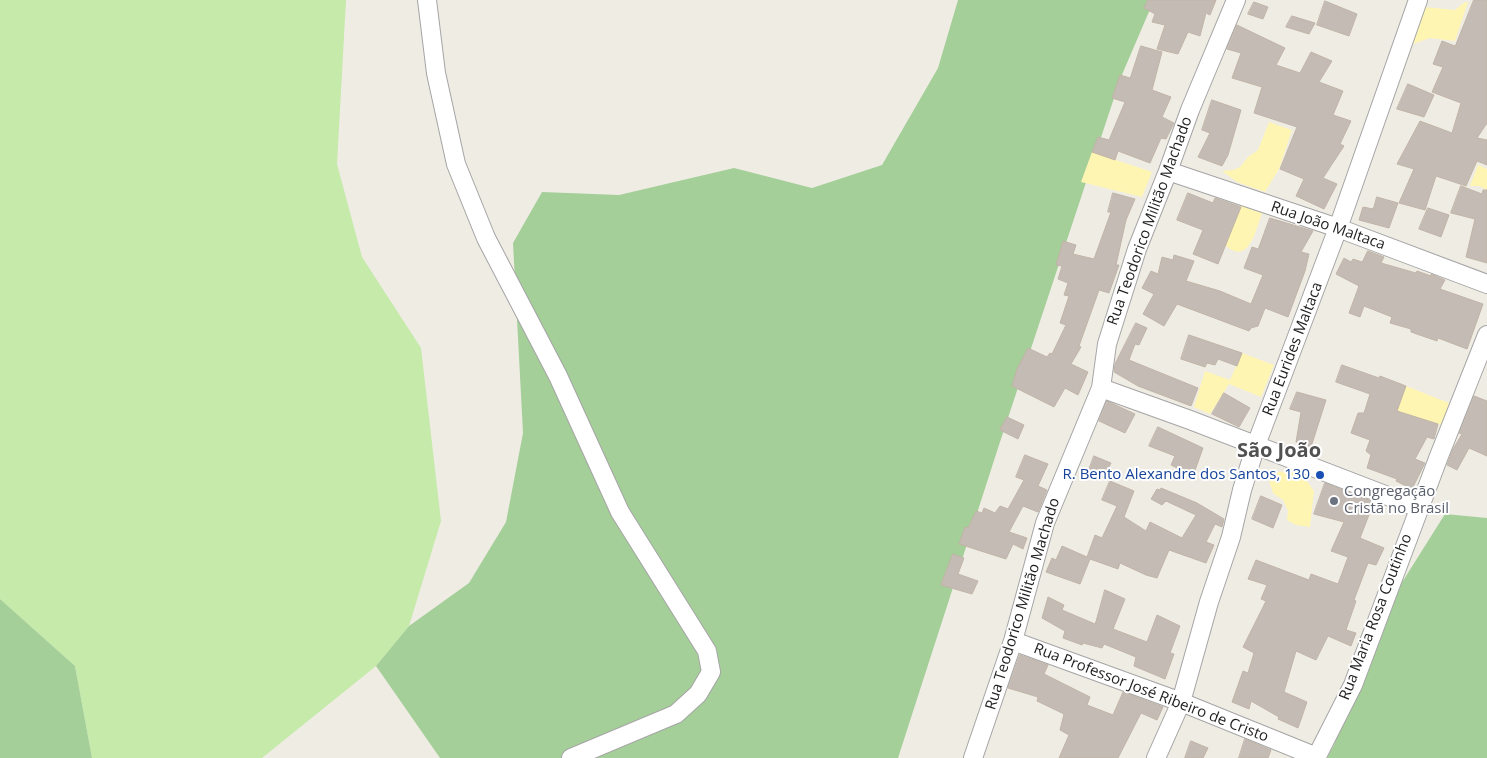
<!DOCTYPE html>
<html>
<head>
<meta charset="utf-8">
<style>
	body { margin:0 }
	canvas { display:block; background:#efece4 }
</style>
</head>
<body>
<canvas width="1487" height="758"></canvas>
<script>
const g = document.querySelector('canvas').getContext('2d');
g.lineJoin = 'round';
function paint(path, color) { g.fillStyle = color; g.fill(path, 'evenodd'); }
function stroke(path, color, width, dash) { g.strokeStyle = color; g.lineWidth = width; g.lineCap = dash ? 'butt' : 'round'; g.setLineDash(dash || []); g.stroke(path); }
function drawText(font, color, halo, rows, align = 'center') {
  g.font = font + ' "Open Sans",sans-serif'; g.lineWidth = 4; g.setLineDash([]); g.textBaseline = 'middle'; g.strokeStyle = halo; g.fillStyle = color; for (const [text, x, y, turn = 0] of rows) {
    g.save(); g.translate(x, y); g.rotate((+turn || 0) * Math.PI / 180); g.textAlign = isNaN(turn) ? turn : align; if (halo) g.strokeText(text, 0, 0); g.fillText(text, 0, 0); g.restore();
  }
}
const grass = new Path2D(`
	M 0,0 L 346,0 L 337,164 L 362,257 L 421,348 L 441,521 L 409,626 L 376,666 L 262,758 L 92,758 L 75,666 L 0,599 Z`);
const forest = new Path2D(`
	M 958,0 L 1154,0 L 1121,77 L 999,445 L 898,758 L 440,758 L 376,666 L 409,626 L 469,583 L 506,522 L 523,433 L 513,243 L 542,192 L 619,195 L 734,168 L 812,188 L 882,165 L 938,68 Z
	M 1445,514 L 1487,518 L 1487,758 L 1327,758 L 1334,745 L 1384,611 Z
	M 0,599 L 75,666 L 92,758 L 0,758 Z`);
const sand = new Path2D(`
	M 1465,2 L 1468,2 L 1455,41 L 1430,38 L 1413,44 L 1424,7 L 1455,10 Z
	M 1269,122 L 1292,130 L 1279,169 L 1265,192 L 1237,182 L 1222,171 L 1233,170 L 1240,167 L 1248,157 L 1258,150 Z
	M 1092,152 L 1152,172 L 1142,197 L 1081,182 Z
	M 1478,165 L 1487,169 L 1487,190 L 1479,186 L 1470,186 Z
	M 1241,205 L 1262,213 C 1256,229 1249,267 1225,245 Z
	M 1242,353 L 1274,365 L 1261,397 L 1229,384 L 1210,414 L 1194,407 L 1205,371 L 1230,380 Z
	M 1406,386 L 1449,403 L 1442,425 L 1397,411 Z
	M 1291,471 L 1303,476 L 1314,491 L 1310,527 L 1296,525 L 1287,520 L 1288,511 L 1283,500 L 1273,493 L 1269,480 L 1277,472 Z`);
const building = new Path2D(`
	M 1148,0 L 1216,0 L 1210,15 L 1206,13 L 1200,36 L 1188,32 L 1178,54 L 1157,49 L 1165,25 L 1152,22 L 1155,14 L 1144,8 Z
	M 1474,0 L 1487,0 L 1487,123 L 1477,138 L 1487,140 L 1487,165 L 1477,161 L 1466,186 L 1436,176 L 1425,210 L 1399,203 L 1414,169 L 1397,164 L 1420,121 L 1452,133 L 1461,103 L 1432,92 L 1443,67 L 1433,64 L 1442,41 L 1455,46 Z
	M 1325,1 L 1357,14 L 1349,36 L 1317,25 Z
	M 1254,2 L 1268,7 L 1263,19 L 1248,14 Z
	M 1292,16 L 1315,23 L 1309,34 L 1286,27 Z
	M 1237,25 L 1285,48 L 1276,65 L 1300,73 L 1311,52 L 1332,61 L 1319,82 L 1343,91 L 1333,115 L 1351,121 L 1340,144 L 1344,146 L 1323,178 L 1337,184 L 1324,209 L 1296,196 L 1304,179 L 1280,169 L 1297,127 L 1254,113 L 1262,87 L 1232,78 L 1241,53 L 1227,49 Z
	M 1141,46 L 1162,52 L 1152,90 L 1171,97 L 1162,117 L 1174,123 L 1166,139 L 1161,138 L 1150,163 L 1118,151 L 1115,160 L 1092,152 L 1098,137 L 1109,140 L 1125,102 L 1112,98 L 1120,75 L 1130,78 Z
	M 1408,84 L 1434,95 L 1424,117 L 1397,109 Z
	M 1212,100 L 1241,110 L 1228,155 L 1222,166 L 1198,157 L 1210,133 L 1202,130 Z
	M 1461,186 L 1482,194 L 1483,190 L 1487,190 L 1487,263 L 1466,257 L 1475,219 L 1451,213 Z
	M 1113,193 L 1135,199 L 1126,220 L 1116,265 L 1119,265 L 1109,293 L 1099,290 L 1079,346 L 1081,347 L 1071,364 L 1088,372 L 1078,395 L 1065,388 L 1054,407 L 1012,386 L 1017,369 L 1028,348 L 1047,357 L 1050,353 L 1052,354 L 1066,325 L 1060,323 L 1069,296 L 1064,295 L 1068,283 L 1058,279 L 1062,266 L 1056,265 L 1063,241 L 1076,245 L 1073,254 L 1094,259 L 1111,212 L 1108,212 Z
	M 1188,193 L 1213,203 L 1215,198 L 1241,207 L 1218,264 L 1193,254 L 1203,230 L 1177,220 Z
	M 1377,197 L 1398,203 L 1389,228 L 1359,220 L 1363,207 L 1373,209 Z
	M 1428,208 L 1449,215 L 1441,237 L 1419,229 Z
	M 1270,218 L 1313,231 L 1301,252 L 1309,254 L 1305,271 L 1288,317 L 1265,308 L 1258,326 L 1251,328 L 1249,331 L 1177,304 L 1164,326 L 1143,314 L 1154,294 L 1142,288 L 1151,271 L 1158,274 L 1162,257 L 1173,260 L 1174,255 L 1194,261 L 1186,281 L 1220,291 L 1251,304 L 1263,275 L 1244,268 L 1252,247 L 1258,249 Z
	M 1368,251 L 1384,257 L 1381,263 L 1416,273 L 1417,271 L 1431,276 L 1431,274 L 1445,280 L 1440,289 L 1483,304 L 1467,349 L 1438,338 L 1437,341 L 1411,332 L 1411,329 L 1390,323 L 1392,317 L 1364,306 L 1360,317 L 1349,313 L 1359,286 L 1336,274 L 1344,258 L 1351,262 L 1353,259 L 1362,262 Z
	M 1136,323 L 1147,328 L 1139,345 L 1135,344 L 1129,360 L 1198,388 L 1191,406 L 1138,386 L 1114,372 L 1115,364 Z
	M 1189,335 L 1242,353 L 1237,366 L 1218,359 L 1215,365 L 1207,363 L 1205,367 L 1181,359 Z
	M 1342,365 L 1379,378 L 1380,376 L 1406,386 L 1397,411 L 1438,424 L 1434,439 L 1427,437 L 1415,459 L 1425,463 L 1412,489 L 1396,481 L 1397,479 L 1367,468 L 1371,455 L 1366,451 L 1370,440 L 1351,433 L 1358,413 L 1364,413 L 1370,394 L 1336,382 Z
	M 1297,392 L 1326,400 L 1311,447 L 1296,442 L 1301,412 L 1290,409 Z
	M 1224,393 L 1250,408 L 1239,427 L 1212,414 Z
	M 1474,396 L 1487,401 L 1487,456 L 1469,448 L 1457,470 L 1447,465 L 1453,449 L 1462,434 L 1459,433 Z
	M 1107,401 L 1135,414 L 1125,433 L 1099,421 Z
	M 1007,417 L 1024,425 L 1018,439 L 1000,430 Z
	M 1158,427 L 1203,448 L 1193,476 L 1171,465 L 1175,456 L 1149,446 Z
	M 1025,455 L 1048,464 L 1038,486 L 1047,490 L 1038,512 L 1023,506 L 1009,532 L 1027,538 L 1023,549 L 1013,544 L 1006,559 L 959,544 L 965,527 L 968,528 L 976,511 L 982,513 L 984,508 L 995,513 L 1000,506 L 1008,509 L 1024,480 L 1016,477 Z
	M 1094,456 L 1111,463 L 1103,479 L 1088,473 Z
	M 1110,481 L 1134,491 L 1124,517 L 1146,531 L 1150,522 L 1182,538 L 1196,515 L 1166,501 L 1162,505 L 1151,499 L 1157,489 L 1160,490 L 1161,488 L 1197,503 L 1224,519 L 1222,527 L 1215,524 L 1206,542 L 1214,545 L 1206,563 L 1169,550 L 1157,578 L 1146,575 L 1120,563 L 1118,569 L 1090,559 L 1080,584 L 1046,572 L 1052,558 L 1056,560 L 1062,546 L 1087,557 L 1095,535 L 1102,538 L 1117,506 L 1102,500 Z
	M 1325,483 L 1374,502 L 1360,538 L 1384,548 L 1376,565 L 1368,563 L 1354,600 L 1356,601 L 1346,630 L 1356,633 L 1351,646 L 1328,636 L 1316,660 L 1296,651 L 1284,692 L 1307,702 L 1298,728 L 1278,719 L 1279,717 L 1251,701 L 1249,709 L 1232,702 L 1243,671 L 1248,673 L 1254,653 L 1243,647 L 1266,601 L 1261,599 L 1267,585 L 1248,579 L 1256,560 L 1309,580 L 1311,574 L 1338,584 L 1348,557 L 1331,551 L 1344,522 L 1314,514 Z
	M 1261,496 L 1282,505 L 1273,528 L 1252,519 Z
	M 953,554 L 964,558 L 958,574 L 978,581 L 972,594 L 941,585 Z
	M 1105,590 L 1125,599 L 1113,629 L 1147,642 L 1157,615 L 1180,626 L 1170,653 L 1174,654 L 1165,679 L 1134,666 L 1136,657 L 1104,644 L 1102,648 L 1083,643 L 1082,645 L 1063,638 L 1065,631 L 1042,618 L 1048,597 L 1064,605 L 1062,610 L 1095,624 Z
	M 1020,655 L 1048,665 L 1044,674 L 1090,697 L 1087,705 L 1113,715 L 1123,692 L 1163,707 L 1157,720 L 1141,713 L 1118,758 L 1059,758 L 1069,735 L 1060,730 L 1064,714 L 1037,701 L 1038,697 L 1008,688 Z
	M 1245,739 L 1271,750 L 1268,758 L 1239,758 Z
	M 1191,741 L 1208,748 L 1203,758 L 1185,758 Z`);
const minor = new Path2D(`
	M 427,0 L 436,73 L 456,164 L 486,238 L 558,376 L 620,512 L 707,651 L 711,672 L 698,694 L 676,714 L 571,758
	M 1168,171 L 1338,228 L 1487,284
	M 1101,388 L 1190,420 L 1419,508
	M 1013,641 L 1181,702 L 1317,757
	M 973,758 L 1013,641 L 1045,523 L 1101,388 L 1107,344 L 1137,249 L 1168,171 L 1190,110 L 1236,0
	M 1156,758 L 1181,702 L 1209,602 L 1231,537 L 1242,490 L 1256,445 L 1338,228 L 1418,0
	M 1316,758 L 1353,685 L 1439,456 L 1487,335`);
const markers = [
	[1320,475,5,"#1a4fb4"],
	[1334,501,5,"#6b7280"]
];
const streetNames = [
	["Rua Teodorico Militão Machado",1150,221,-70],
	["Rua João Maltaca",1328,226,19],
	["Rua Eurides Maltaca",1293,349,-69],
	["Rua Teodorico Militão Machado",1023,604,-73],
	["Rua Maria Rosa Coutinho",1376,617,-69],
	["Rua Professor José Ribeiro de Cristo",1151,693,21]
];
const transitNames = [
	["R. Bento Alexandre dos Santos, 130",1310,475]
];
const worshipNames = [
	["Congregação",1344,492],
	["Cristã no Brasil",1344,509]
];
const districtNames = [
	["São João",1279,451]
];
paint(grass, '#c5eaaa');
paint(forest, '#a5cf99');
paint(sand, '#fff5b3');
paint(building, '#c4bcb4');
stroke(building, '#c1b4a7', 1);
stroke(minor, '#a5a5a5', 20);
stroke(minor, '#fff', 18);
for (const [x, y, r, color] of markers) { const dot = new Path2D(); dot.arc(x, y, r, 0, 2 * Math.PI); g.fillStyle = color; g.fill(dot); stroke(dot, '#fff', 2); }
drawText('15px', '#1e1e1e', '#fff', streetNames);
drawText('15px', '#164399', '#fff', transitNames, 'right');
drawText('15px', '#5b616d', '#fff', worshipNames, 'left');
drawText('bold 20px', '#515151', '#fff', districtNames);
</script>
</body>
</html>
